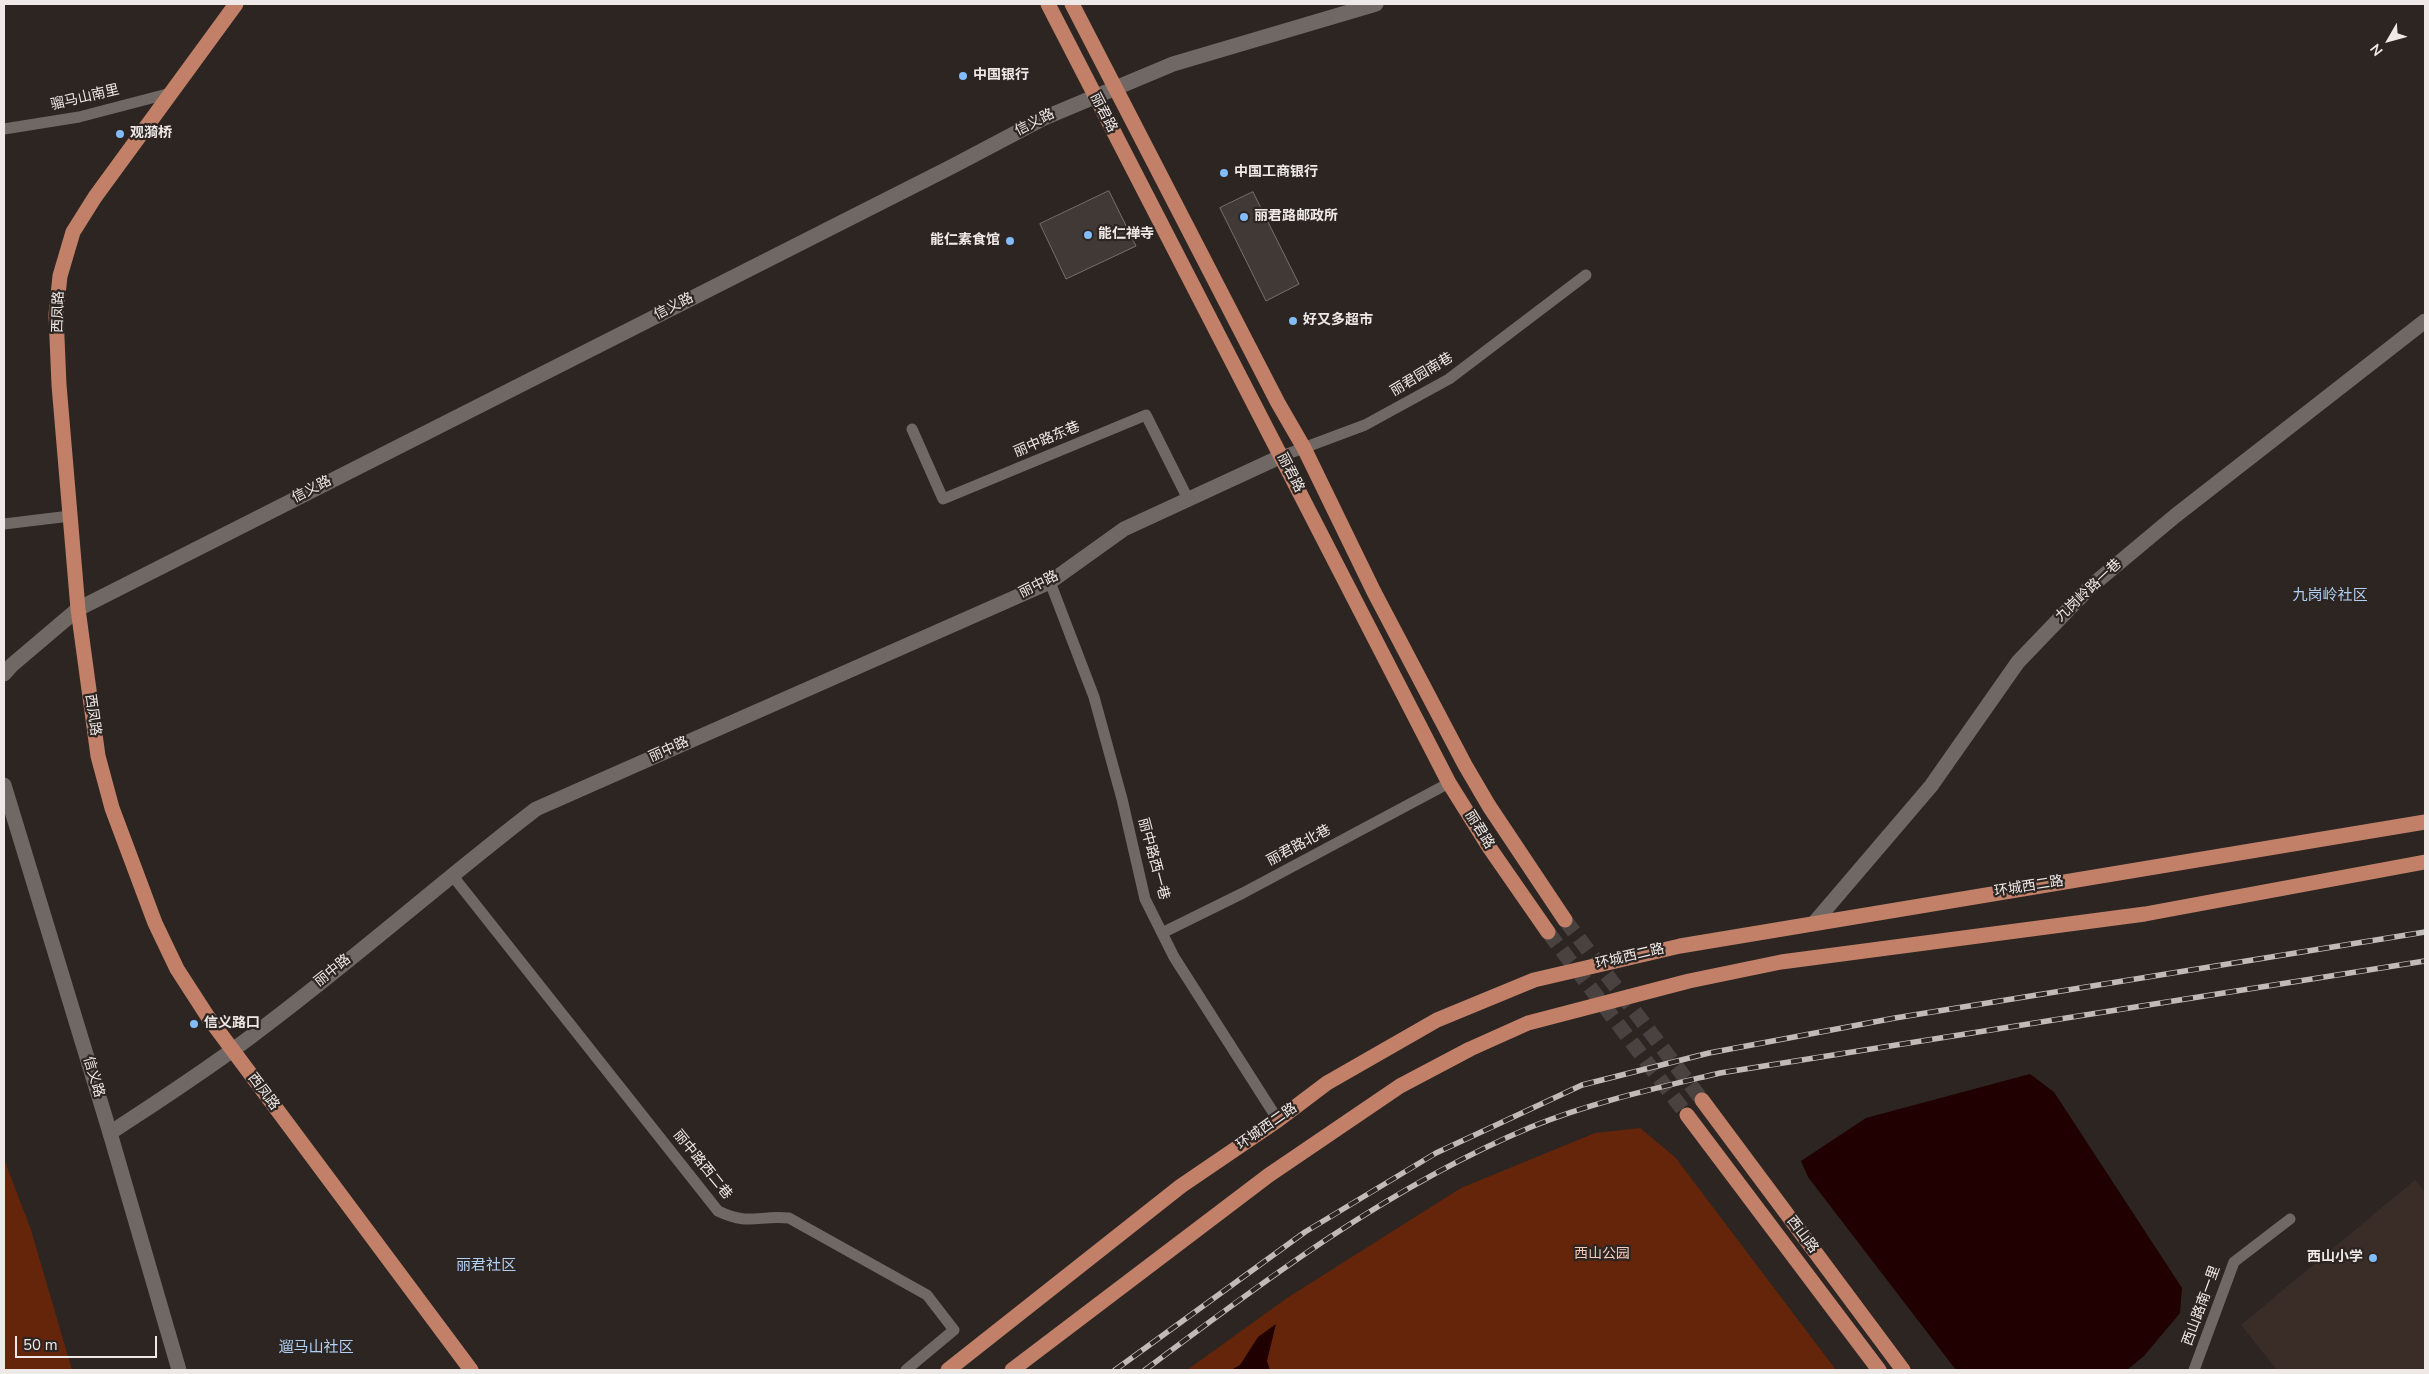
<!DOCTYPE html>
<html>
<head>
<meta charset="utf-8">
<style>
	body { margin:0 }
	#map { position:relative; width:2429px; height:1374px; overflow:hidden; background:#2c2522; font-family:"Nunito Sans",sans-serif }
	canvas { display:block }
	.frame { position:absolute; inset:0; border:5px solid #eee9e7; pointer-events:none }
	.north { position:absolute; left:2364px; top:15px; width:50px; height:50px; -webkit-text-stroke:4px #2c2522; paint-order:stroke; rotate:232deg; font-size:14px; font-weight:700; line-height:20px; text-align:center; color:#eee9e7 }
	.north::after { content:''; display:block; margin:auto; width:18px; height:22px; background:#eee9e7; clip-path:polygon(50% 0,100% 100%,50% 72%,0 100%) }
	.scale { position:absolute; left:15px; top:1336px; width:142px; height:22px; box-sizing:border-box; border:2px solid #eee9e7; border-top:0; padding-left:6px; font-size:15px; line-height:18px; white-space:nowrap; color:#eee9e7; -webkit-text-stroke:4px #2c2522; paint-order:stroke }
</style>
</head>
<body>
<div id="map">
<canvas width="2429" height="1374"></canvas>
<div class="frame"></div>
<div class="north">N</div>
<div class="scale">50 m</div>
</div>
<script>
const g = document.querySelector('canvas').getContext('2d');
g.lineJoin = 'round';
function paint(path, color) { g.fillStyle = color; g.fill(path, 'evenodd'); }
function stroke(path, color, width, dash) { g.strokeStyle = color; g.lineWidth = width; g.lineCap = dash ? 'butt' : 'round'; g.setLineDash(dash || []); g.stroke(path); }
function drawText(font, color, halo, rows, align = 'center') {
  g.font = font + ' "Nunito Sans","Noto Sans SC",sans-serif'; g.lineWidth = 4.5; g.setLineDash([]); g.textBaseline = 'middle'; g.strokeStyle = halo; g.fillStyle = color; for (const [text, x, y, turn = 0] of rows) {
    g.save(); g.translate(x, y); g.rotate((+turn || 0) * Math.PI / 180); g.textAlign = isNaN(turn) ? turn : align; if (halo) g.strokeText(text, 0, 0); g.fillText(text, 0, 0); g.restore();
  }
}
const built = new Path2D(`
	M 2415,1180 L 2425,1192 L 2425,1370 L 2277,1370 L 2241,1325 Z`);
const green = new Path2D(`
	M 1640,1128 L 1675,1157 L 1836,1370 L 1187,1370 L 1287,1298 L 1461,1188 L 1595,1133 Z
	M 4,1159 L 31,1230 L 72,1370 L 4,1370 Z`);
const water = new Path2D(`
	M 2030,1074 L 2054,1092 L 2182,1288 L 2180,1313 L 2144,1356 L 2127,1370 L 1956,1370 L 1808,1177 L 1801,1161 L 1866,1118 Z
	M 1276,1324 L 1267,1361 L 1270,1370 L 1231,1370 L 1240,1365 L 1258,1337 Z`);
const building = new Path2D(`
	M 1109,191 L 1136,246 L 1066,279 L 1040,224 Z
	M 1253,192 L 1299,284 L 1266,301 L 1220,208 Z`);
const primaryTunnel = new Path2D(`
	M 1565,920 L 1702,1100
	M 1548,932 L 1687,1115`);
const lane = new Path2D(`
	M 4,129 L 79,117 L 171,93
	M 912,429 L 943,499 L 1146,415 L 1188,499
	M 1282,456 L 1365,425 L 1449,379 L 1586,275
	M 4,524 L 70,516
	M 1050,582 L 1094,697 L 1122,799 L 1145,899 L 1174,957 L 1278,1120
	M 452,875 L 718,1211 C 749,1226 758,1215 789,1218 L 927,1295 L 954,1330 L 906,1370
	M 1162,933 L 1243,893 L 1449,783
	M 2194,1370 L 2234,1262 L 2290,1219`);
const street = new Path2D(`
	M 1814,923 L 1931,786 L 2018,662 L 2090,587 L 2175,516 L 2425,321
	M 110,1133 C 160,1100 210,1068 257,1032 C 352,961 441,882 536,809 L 1050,582 L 1124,529 L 1282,456`);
const secondary = new Path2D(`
	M 4,674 L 12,665 L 78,609 L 953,166 L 1044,118 L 1173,64 L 1376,4
	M 4,785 L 110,1133 L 179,1370`);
const primary = new Path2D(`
	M 236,4 L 95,197 L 73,232 L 60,276 L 56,314 L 59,385 L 78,609 L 98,756 L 112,808 L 155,923 L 177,969 L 208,1017 L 471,1370
	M 1048,4 L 1449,783 L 1489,847 L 1548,932
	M 1072,4 L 1278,403 L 1304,448 L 1374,592 L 1465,765 L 1489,806 L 1565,920
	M 1702,1100 L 1903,1370
	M 1687,1115 L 1879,1370
	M 948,1370 L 1181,1186 L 1278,1120 L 1327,1083 L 1437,1020 L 1534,980 L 1680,946 L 2425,822
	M 1012,1370 L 1269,1175 L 1400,1086 L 1470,1049 L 1528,1023 L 1689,981 L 1781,962 L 2145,914 L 2425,862`);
const rail = new Path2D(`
	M 1115,1370 L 1305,1232 L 1363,1197 L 1436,1153 L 1582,1085 L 1709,1053 L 1895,1018 L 2425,932
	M 1145,1370 C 1266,1279 1391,1186 1531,1127 C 1592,1102 1657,1088 1720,1073 L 2425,961`);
const markers = [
	[963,76,5,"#82bcfa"],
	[120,134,5,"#82bcfa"],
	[1224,173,5,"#82bcfa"],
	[1244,217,5,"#82bcfa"],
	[1088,235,5,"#82bcfa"],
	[1010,241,5,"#82bcfa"],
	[1293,321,5,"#82bcfa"],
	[194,1024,5,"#82bcfa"],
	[2373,1258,5,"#82bcfa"]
];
const poiNames = [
	["中国银行",973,76],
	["观漪桥",130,134],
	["中国工商银行",1234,173],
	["丽君路邮政所",1254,217],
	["能仁禅寺",1098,235],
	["能仁素食馆",1000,241,"right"],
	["好又多超市",1303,321],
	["信义路口",204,1024],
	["西山小学",2363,1258,"right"]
];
const streetNames = [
	["骝马山南里",85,98,-13],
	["丽君路",1103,113,63],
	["信义路",1035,123,-27],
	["信义路",674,307,-27],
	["西凤路",59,312,-88],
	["丽君园南巷",1422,375,-31],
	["丽中路东巷",1047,440,-23],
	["丽君路",1290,473,63],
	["信义路",312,490,-27],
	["丽中路",1039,585,-27],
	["九岗岭路一巷",2089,591,-43],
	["西凤路",92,715,82],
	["丽中路",669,750,-24],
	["丽君路",1479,830,58],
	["丽君路北巷",1299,846,-28],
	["丽中路西一巷",1153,859,75],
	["环城西二路",2029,887,-9],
	["环城西二路",1630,957,-13],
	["丽中路",333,971,-39],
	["信义路",93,1077,73],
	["西凤路",263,1092,53],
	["环城西二路",1267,1127,-35],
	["丽中路西二巷",702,1165,51],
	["西山路",1802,1235,53],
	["西山路南一里",2202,1306,-70]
];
const parkNames = [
	["西山公园",1602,1255]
];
const neighbourhoodNames = [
	["九岗岭社区",2330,596],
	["丽君社区",486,1266],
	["遛马山社区",316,1348]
];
paint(built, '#3a2d28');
paint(green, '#64250a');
paint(water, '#200000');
paint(building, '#403936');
stroke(building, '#776f6c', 1);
stroke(primaryTunnel, '#494240', 15, [15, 8]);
stroke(lane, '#706865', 11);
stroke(street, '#706865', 15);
stroke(secondary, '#706865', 15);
stroke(primary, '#c28068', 15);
stroke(rail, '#c0bab8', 5.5);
stroke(rail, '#2c2522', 4, [11]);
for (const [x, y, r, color] of markers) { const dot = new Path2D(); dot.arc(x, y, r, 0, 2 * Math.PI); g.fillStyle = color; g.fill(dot); stroke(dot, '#2c2522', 2); }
drawText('bold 14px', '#eee9e7', '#2c2522', poiNames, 'left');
drawText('14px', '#eee9e7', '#2c2522', streetNames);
drawText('14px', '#f7cbbb', '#2c2522', parkNames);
drawText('15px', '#b1d1f4', '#2c2522', neighbourhoodNames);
</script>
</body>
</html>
